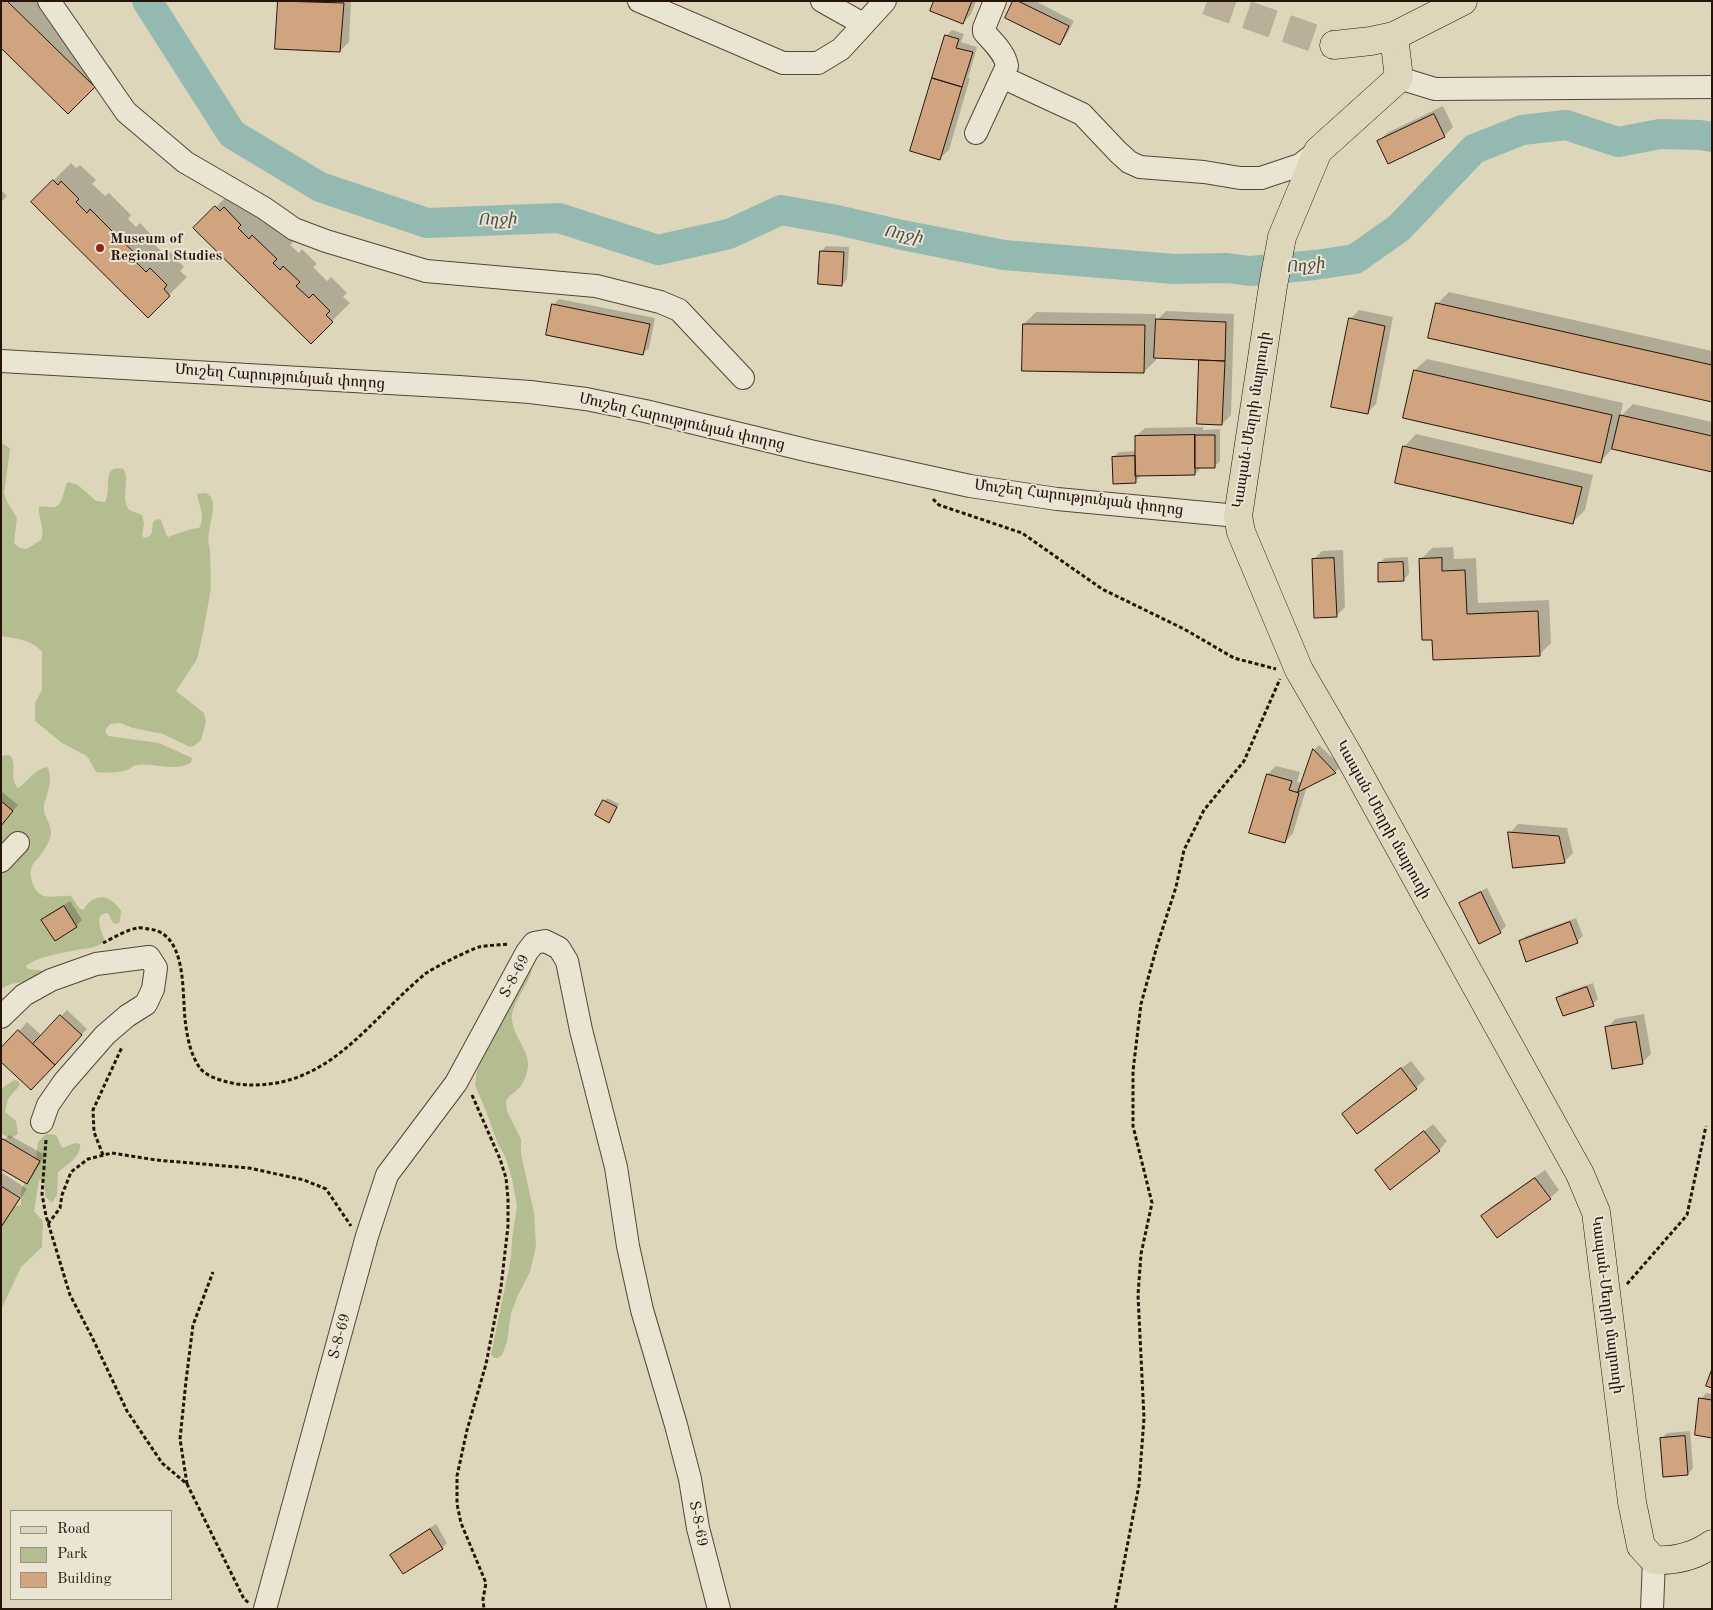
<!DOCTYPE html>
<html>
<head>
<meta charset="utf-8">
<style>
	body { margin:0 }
	#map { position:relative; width:1713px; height:1610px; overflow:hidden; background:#ded6bb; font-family:"Old Standard TT",serif }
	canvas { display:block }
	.frame { position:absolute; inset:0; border:2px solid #28130b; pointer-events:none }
	.legend { position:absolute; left:10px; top:1510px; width:162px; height:90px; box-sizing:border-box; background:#eae4d3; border:1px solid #9c9083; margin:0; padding:6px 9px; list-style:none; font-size:15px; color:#28130b }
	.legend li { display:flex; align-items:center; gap:10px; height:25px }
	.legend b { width:25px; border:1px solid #9c9083 }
</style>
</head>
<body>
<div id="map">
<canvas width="1713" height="1610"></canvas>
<div class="frame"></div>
<ul class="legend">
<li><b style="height:6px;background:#ded6bb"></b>Road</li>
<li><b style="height:14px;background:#b3bd8f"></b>Park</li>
<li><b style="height:14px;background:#d0a47f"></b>Building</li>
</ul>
</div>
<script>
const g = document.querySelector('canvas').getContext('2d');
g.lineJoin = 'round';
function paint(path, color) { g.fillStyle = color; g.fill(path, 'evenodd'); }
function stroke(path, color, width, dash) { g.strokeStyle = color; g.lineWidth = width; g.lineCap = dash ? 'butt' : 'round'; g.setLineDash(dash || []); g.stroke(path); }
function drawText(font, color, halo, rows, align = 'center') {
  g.font = font + ' "Old Standard TT","Noto Serif Armenian",serif'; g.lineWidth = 4; g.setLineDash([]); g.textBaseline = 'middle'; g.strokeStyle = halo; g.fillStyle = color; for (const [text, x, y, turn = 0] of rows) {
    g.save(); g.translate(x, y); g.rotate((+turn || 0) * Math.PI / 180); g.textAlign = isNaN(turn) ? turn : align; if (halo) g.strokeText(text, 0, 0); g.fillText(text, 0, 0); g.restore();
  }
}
const green = new Path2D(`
	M 1,443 L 7,446 L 10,449 L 4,493 L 7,502 L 17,518 L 14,543 C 27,555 29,546 41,540 C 46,530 38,519 39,507 C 44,505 49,508 55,507 C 64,504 63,489 68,482 L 78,485 L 96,501 L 105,502 C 112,490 101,463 123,469 C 131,480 120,496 129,510 L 142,515 L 144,523 L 142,536 L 145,538 L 150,536 L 152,532 L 153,522 L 157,519 L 161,520 L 166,534 L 168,537 L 191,529 L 199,528 C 206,518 199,505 197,494 L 206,493 L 211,497 C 218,510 204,533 210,549 L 211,588 L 203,633 L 197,659 L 176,691 L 204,713 L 206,722 L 201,740 L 194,746 L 190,747 L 163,734 L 133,728 L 120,723 L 110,724 L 105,731 L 108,736 L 159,743 L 192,758 L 191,762 C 177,773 153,762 137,765 C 133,765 131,769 127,770 C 117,773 106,773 96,772 L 89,759 L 85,755 L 62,743 L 35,721 L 35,703 L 42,690 L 42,652 C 33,640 15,638 1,636 Z
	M 9,755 C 19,763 8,778 18,788 C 29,781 34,769 47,767 C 54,778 47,794 44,805 C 42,817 55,826 50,838 C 48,844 43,852 39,857 C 37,860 33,863 32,866 C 28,876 34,893 44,896 C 51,898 63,895 71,896 L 79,908 L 83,910 C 95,892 110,894 121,911 L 120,921 L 117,924 L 113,923 L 108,913 C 92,913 102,932 105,941 C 96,949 87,948 76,950 C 60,954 39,956 26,966 L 28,969 L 46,971 L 47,978 L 11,984 L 1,989 L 1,756 Z
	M 528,966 L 532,969 C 529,985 510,1005 512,1020 C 514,1042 536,1053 525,1078 C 523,1081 522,1086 519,1088 C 514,1094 511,1093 506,1101 L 507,1111 L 521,1139 L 521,1154 L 534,1213 L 536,1246 L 530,1272 L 518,1295 L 511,1313 L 507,1342 L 502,1355 L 498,1358 L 494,1358 L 491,1355 L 492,1350 L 511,1258 L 512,1239 L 517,1206 L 512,1179 L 505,1156 L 498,1144 L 486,1111 L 475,1085 L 477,1070 L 486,1047 Z
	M 14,1080 L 18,1081 L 20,1085 L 8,1099 L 5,1112 L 16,1121 L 18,1134 L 10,1139 L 1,1133 L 1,1089 Z
	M 46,1134 L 56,1135 L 62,1148 L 75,1143 L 80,1144 C 82,1156 67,1165 58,1172 L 57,1195 L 52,1203 L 45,1196 L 44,1178 L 39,1180 L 34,1211 L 43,1221 L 42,1247 L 21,1267 L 1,1310 L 1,1209 L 21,1205 L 21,1191 L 36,1157 L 38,1142 Z`);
const shadow = new Path2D(`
	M 1,1 L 43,1 L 112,69 L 68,112 Z
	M 279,1 L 351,1 L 349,42 L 340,51 Z
	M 935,1 L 976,1 L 971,14 L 963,23 Z
	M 1014,1 L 1035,1 L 1074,21 L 1065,38 L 1060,43 Z
	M 952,30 L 964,34 L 961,42 L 977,47 L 968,78 L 970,78 L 949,150 L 940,158 L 946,36 Z
	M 1443,106 L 1453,127 L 1444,136 L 1379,141 L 1387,133 Z
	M 71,163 L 76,168 L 80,165 L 96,180 L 92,184 L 105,196 L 109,193 L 131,215 L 128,219 L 136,227 L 140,223 L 154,238 L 151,241 L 165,255 L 169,251 L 184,267 L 180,271 L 187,277 L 148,316 L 32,202 Z
	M 234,189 L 294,241 L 290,245 L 299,253 L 302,249 L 317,264 L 313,267 L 327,281 L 331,277 L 347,293 L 343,297 L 350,303 L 311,342 L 195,228 Z
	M 1,190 L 7,196 L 1,202 Z
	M 826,246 L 849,247 L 847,279 L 842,285 L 821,252 Z
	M 1449,292 L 1712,351 L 1712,400 L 1437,304 Z
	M 559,299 L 655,318 L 649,348 L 643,353 L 553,305 Z
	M 1359,310 L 1393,317 L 1376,404 L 1367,413 L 1350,319 Z
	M 1166,311 L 1234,314 L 1231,415 L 1222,424 L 1198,423 L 1200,359 L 1156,357 L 1156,360 L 1144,372 L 1024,324 L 1036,312 L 1156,314 L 1156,321 Z
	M 1427,359 L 1623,403 L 1620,417 L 1633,404 L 1712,422 L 1712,471 L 1613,448 L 1601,461 L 1415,370 Z
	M 1203,427 L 1203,430 L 1220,429 L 1220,461 L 1215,466 L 1202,467 L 1195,474 L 1141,475 L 1135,482 L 1113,457 L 1119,452 L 1136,451 L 1136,436 L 1145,428 Z
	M 1416,434 L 1593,475 L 1585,510 L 1573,522 L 1396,482 L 1405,446 Z
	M 1453,547 L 1454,559 L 1476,558 L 1478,603 L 1549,600 L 1551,643 L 1539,655 L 1433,639 L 1420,560 L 1432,548 Z
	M 1343,550 L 1345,607 L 1336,616 L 1313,560 L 1322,551 Z
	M 1408,557 L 1409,574 L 1403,580 L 1379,563 L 1385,558 Z
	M 1319,745 L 1341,766 L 1335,772 L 1307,786 L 1293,833 L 1285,842 L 1268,774 L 1276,766 L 1300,772 L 1297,782 L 1303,783 L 1314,750 Z
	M 1,791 L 18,805 L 1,825 Z
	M 607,798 L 619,804 L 611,819 L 597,815 Z
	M 1518,824 L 1567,828 L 1573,853 L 1564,862 L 1510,833 Z
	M 1487,888 L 1506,926 L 1500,932 L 1461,903 L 1466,898 Z
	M 70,901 L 82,920 L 76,926 L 43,920 L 48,915 Z
	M 1576,918 L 1583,936 L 1577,941 L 1527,960 L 1520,942 L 1526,936 Z
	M 1593,983 L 1598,999 L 1593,1004 L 1558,999 L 1563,993 Z
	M 67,1010 L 87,1029 L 39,1079 L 19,1031 L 27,1022 L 42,1036 Z
	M 1644,1014 L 1651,1054 L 1642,1063 L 1607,1028 L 1615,1019 Z
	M 1411,1061 L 1425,1079 L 1416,1088 L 1343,1114 L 1352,1105 Z
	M 1433,1124 L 1447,1141 L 1439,1150 L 1376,1171 Z
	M 9,1135 L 45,1155 L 32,1177 L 27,1182 L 4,1140 Z
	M 1545,1170 L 1559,1190 L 1550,1198 L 1483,1216 L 1491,1207 Z
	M 1,1172 L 27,1189 L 1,1228 Z
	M 1706,1393 L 1712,1394 L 1712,1436 L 1701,1399 Z
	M 1690,1431 L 1693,1468 L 1688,1474 L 1661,1439 L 1667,1433 Z
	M 436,1524 L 447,1543 L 442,1548 L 392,1555 L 397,1549 Z`);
const river = new Path2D(`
	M 147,1 L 232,134 L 320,187 L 427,223 L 559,218 L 658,250 L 729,234 L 781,210 L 837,220 L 902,235 L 1004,255 L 1174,269 L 1227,268 L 1250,271 L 1315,265 L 1355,259 L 1399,228 L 1474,149 L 1522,130 L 1566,125 L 1618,142 L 1660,134 L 1700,135 L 1712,137`);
const building = new Path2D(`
	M 1,1 L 7,1 L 95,87 L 68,114 L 1,48 Z
	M 278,1 L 344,3 L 340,52 L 275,49 Z
	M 934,1 L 972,1 L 963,24 L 930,11 Z
	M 1013,1 L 1018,1 L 1069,26 L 1060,45 L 1005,18 Z
	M 945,35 L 959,39 L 956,48 L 973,52 L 962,87 L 932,78 Z
	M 932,78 L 962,87 L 940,160 L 910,151 Z
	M 1434,114 L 1445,137 L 1388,164 L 1377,141 Z
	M 53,180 L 58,185 L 61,181 L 79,199 L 76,202 L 87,213 L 90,209 L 114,233 L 111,237 L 118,244 L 121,240 L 138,256 L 134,260 L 146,272 L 150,268 L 167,285 L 164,289 L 170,296 L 148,318 L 31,202 Z
	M 215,206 L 220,211 L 224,207 L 241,225 L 238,228 L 249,239 L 252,235 L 277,259 L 273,263 L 280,270 L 283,266 L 300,282 L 296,286 L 309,298 L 313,294 L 330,311 L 326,315 L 333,322 L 311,344 L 193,228 Z
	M 820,251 L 844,252 L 842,286 L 818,284 Z
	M 1436,303 L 1712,365 L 1712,402 L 1428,338 Z
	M 552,304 L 650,324 L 643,355 L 546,335 Z
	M 1349,318 L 1385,326 L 1368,414 L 1331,407 Z
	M 1156,319 L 1226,322 L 1225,361 L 1154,358 Z
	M 1023,324 L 1145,325 L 1144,373 L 1022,371 Z
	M 1199,360 L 1225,361 L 1222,425 L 1197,424 Z
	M 1414,370 L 1612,415 L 1601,463 L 1403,418 Z
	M 1620,415 L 1712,436 L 1712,472 L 1612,449 Z
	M 1195,435 L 1215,435 L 1215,468 L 1195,468 Z
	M 1195,435 L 1195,475 L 1135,476 L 1135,436 Z
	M 1403,446 L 1582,487 L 1573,524 L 1395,483 Z
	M 1135,456 L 1136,483 L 1113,484 L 1112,457 Z
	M 1334,558 L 1337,617 L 1314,618 L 1312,559 Z
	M 1442,558 L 1442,571 L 1465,570 L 1467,614 L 1538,611 L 1540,656 L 1433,660 L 1432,640 L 1422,640 L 1419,559 Z
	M 1403,562 L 1404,581 L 1378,582 L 1378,563 Z
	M 1313,749 L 1336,773 L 1298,792 Z
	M 1267,774 L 1292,781 L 1289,790 L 1299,793 L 1285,843 L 1249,833 Z
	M 603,800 L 617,807 L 609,823 L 595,815 Z
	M 1,801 L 13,811 L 1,826 Z
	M 1508,832 L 1559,836 L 1565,863 L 1513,868 Z
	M 1481,892 L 1501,933 L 1479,944 L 1459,903 Z
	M 64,906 L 77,927 L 55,941 L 41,920 Z
	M 1570,922 L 1578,943 L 1526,962 L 1519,941 Z
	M 1587,987 L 1594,1006 L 1563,1016 L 1556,998 Z
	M 60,1015 L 82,1035 L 55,1065 L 33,1044 Z
	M 1636,1022 L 1643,1064 L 1612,1069 L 1605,1027 Z
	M 18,1030 L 55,1065 L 31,1090 L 1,1062 L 1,1048 Z
	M 1401,1068 L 1417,1089 L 1357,1134 L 1342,1114 Z
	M 1424,1131 L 1440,1151 L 1390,1190 L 1375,1170 Z
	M 3,1139 L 40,1161 L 27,1184 L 1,1169 L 1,1142 Z
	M 1535,1178 L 1551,1199 L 1497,1238 L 1481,1216 Z
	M 1,1186 L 20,1198 L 1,1227 Z
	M 1712,1369 L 1712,1388 L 1706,1386 Z
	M 1699,1398 L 1712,1400 L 1712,1438 L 1695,1435 Z
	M 1685,1436 L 1688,1475 L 1663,1477 L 1660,1438 Z
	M 430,1529 L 443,1549 L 403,1574 L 390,1555 Z`);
const highwayTunnel = new Path2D(`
	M 1207,1 L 1334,45`);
const path = new Path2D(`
	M 933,499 L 939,505 L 1022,533 L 1102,589 L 1184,629 L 1234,658 L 1276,669
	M 103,943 C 113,938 128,929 138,928 C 141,927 146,929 149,929 C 187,933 182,991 185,1019 C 187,1036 190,1054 200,1068 C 207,1078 227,1082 237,1084 C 326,1094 366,1023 425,974 C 431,969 471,949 479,947 C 489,945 499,945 509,944
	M 472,1095 L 500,1159 L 506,1178 L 508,1199 L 508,1226 L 501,1287 L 486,1364 L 467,1430 L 457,1476 L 457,1504 L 461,1523 L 486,1583 L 483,1599 L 484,1609
	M 46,1140 L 42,1194 L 46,1216 L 70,1295 L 92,1337 L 127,1411 L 162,1463 L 187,1484 L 244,1599 L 249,1603
	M 103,1155 L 94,1132 L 93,1110 L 122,1047
	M 48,1224 L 60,1208 L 62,1195 L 71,1172 L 88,1159 L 112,1153 L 156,1160 L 249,1168 L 304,1180 L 326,1189 L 351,1226
	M 1627,1284 L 1687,1215 L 1706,1126
	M 187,1484 L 180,1439 L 186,1381 L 193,1325 L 213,1272
	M 1115,1609 L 1139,1485 L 1144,1418 L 1138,1295 L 1141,1254 L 1152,1203 L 1133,1126 L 1133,1071 L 1141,1004 L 1157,946 L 1176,887 L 1184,850 L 1204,810 L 1244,761 L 1280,679`);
const minor = new Path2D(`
	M 49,1 L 126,112 L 185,162 L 264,208 L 294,229 L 326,241 L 426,271 L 596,286 L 660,302 L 679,310 L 743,378
	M 639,1 L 783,63 L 818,63 L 841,49 L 885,1
	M 822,1 L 863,24
	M 1002,77 L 1082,114 L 1118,152 L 1129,162 L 1140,167 L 1204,172 L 1240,178 L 1261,178 L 1300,165 L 1318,151
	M 1399,78 L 1435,89 L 1712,87
	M 976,133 L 1007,66 C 1005,53 993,42 984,32 L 984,28 L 995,1
	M 1,361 L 459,387 L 530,392 L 586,399 L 645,411 L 810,451 L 970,486 L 1057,499 L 1238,516
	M 1,861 L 18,843
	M 1,1017 L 24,995 L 51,980 L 96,964 L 149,957 L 156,968 L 153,989 L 146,1004 L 127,1016 L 105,1035 L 64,1082 L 48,1105 L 42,1122
	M 265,1609 L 367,1236 L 387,1175 L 456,1083 L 527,952 L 534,943 L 545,941 L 559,948 L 567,961 L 581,1030 L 616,1167 L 628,1246 L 642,1310 L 676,1425 L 690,1479 L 698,1528 L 719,1609
	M 1652,1609 L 1654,1560`);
const major = new Path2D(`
	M 1394,36 L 1399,78 L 1318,151 L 1282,237 L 1273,286 L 1238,516 L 1241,532 L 1299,670 L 1349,756 L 1580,1174 L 1596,1212 L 1632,1502 L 1641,1546 L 1654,1560 C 1675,1561 1694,1557 1712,1544`);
const highway = new Path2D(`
	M 1334,45 L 1371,41 L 1394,36 L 1463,1`);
const markers = [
	[100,248,5,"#8f2418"]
];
const poiNames = [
	["Museum of",110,239],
	["Regional Studies",110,256]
];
const streetNames = [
	["Մուշեղ Հարությունյան փողոց",280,377,4],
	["Կապան-Մեղրի մայրուղի",1252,420,-81],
	["Մուշեղ Հարությունյան փողոց",682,422,13],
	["Մուշեղ Հարությունյան փողոց",1079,498,7],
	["Կապան-Մեղրի մայրուղի",1383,820,61],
	["Տ-8-69",515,976,-62],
	["Կապան-Մեղրի մայրուղի",1607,1305,83],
	["Տ-8-69",340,1336,-75],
	["Տ-8-69",698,1524,79]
];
const waterNames = [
	["Ողջի",497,220,-2],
	["Ողջի",903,235,11],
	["Ողջի",1305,266,-7]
];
paint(green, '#b3bd8f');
paint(shadow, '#0003');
stroke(river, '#93b9b0', 30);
paint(building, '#d0a47f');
stroke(building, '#28130b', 1);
stroke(highwayTunnel, '#baaf98', 28, [28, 14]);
stroke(minor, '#564437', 24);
stroke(major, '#28130b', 29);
stroke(highway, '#28130b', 29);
stroke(path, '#28130b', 3, [4, 2.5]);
stroke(minor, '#eae4d3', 22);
stroke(major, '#ded6bb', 28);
stroke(highway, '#ded6bb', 28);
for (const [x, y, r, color] of markers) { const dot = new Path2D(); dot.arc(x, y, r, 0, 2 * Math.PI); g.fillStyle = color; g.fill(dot); stroke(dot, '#eae4d3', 2); }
drawText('bold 15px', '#28130b', '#eae4d3', poiNames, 'left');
drawText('15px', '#28130b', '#eae4d3', streetNames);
drawText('italic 16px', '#4d4d45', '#eae4d3', waterNames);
</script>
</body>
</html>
